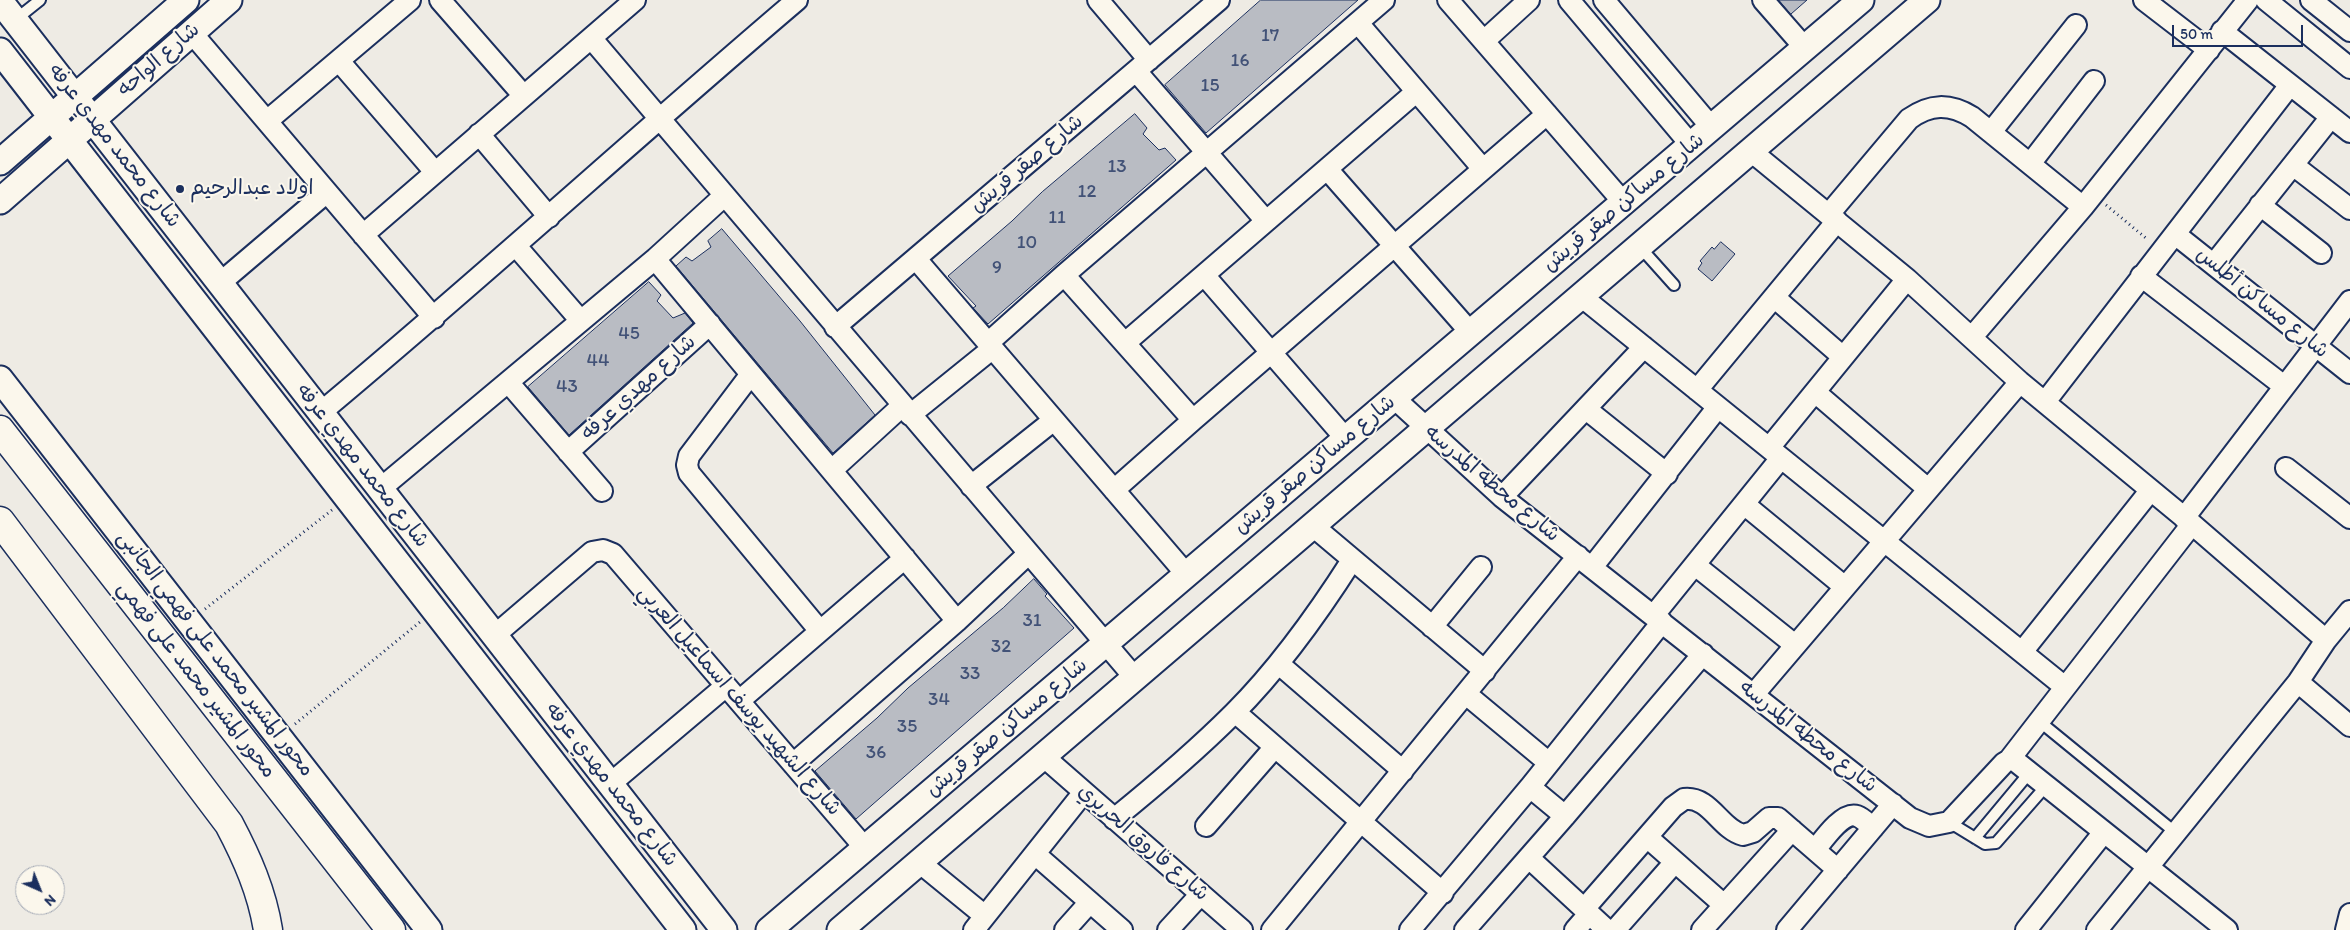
<!DOCTYPE html>
<html>
<head>
<meta charset="utf-8">
<style>
	body { margin:0 }
	#map { position:relative; width:2350px; height:930px; overflow:hidden; background:#eeebe4; font-family:Itim,sans-serif }
	canvas { display:block }
	.north { position:absolute; left:15px; top:865px; width:50px; height:50px; box-sizing:border-box; background:#fbf7ec; border:1px solid #a1a7b3; border-radius:50%; rotate:136deg; font-size:14px; font-weight:700; line-height:20px; text-align:center; color:#1b2f5e }
	.north::after { content:''; display:block; margin:auto; width:18px; height:22px; background:#1b2f5e; clip-path:polygon(50% 0,100% 100%,50% 72%,0 100%) }
	.scale { position:absolute; left:2172px; top:25px; width:131px; height:22px; box-sizing:border-box; border:2px solid #1b2f5e; border-top:0; padding-left:6px; font-size:15px; line-height:18px; white-space:nowrap; color:#1b2f5e; -webkit-text-stroke:4px #fbf7ec; paint-order:stroke }
</style>
</head>
<body>
<div id="map">
<canvas width="2350" height="930"></canvas>
<div class="north">N</div>
<div class="scale">50 m</div>
</div>
<script>
const g = document.querySelector('canvas').getContext('2d');
g.lineJoin = 'round';
function paint(path, color) { g.fillStyle = color; g.fill(path, 'evenodd'); }
function stroke(path, color, width, dash) { g.strokeStyle = color; g.lineWidth = width; g.lineCap = dash ? 'butt' : 'round'; g.setLineDash(dash || []); g.stroke(path); }
function drawText(font, color, halo, rows, align = 'center') {
  g.font = font + ' Itim,"Playpen Sans Arabic",sans-serif'; g.lineWidth = 4; g.setLineDash([]); g.textBaseline = 'middle'; g.strokeStyle = halo; g.fillStyle = color; for (const [text, x, y, turn = 0] of rows) {
    g.save(); g.translate(x, y); g.rotate((+turn || 0) * Math.PI / 180); g.textAlign = isNaN(turn) ? turn : align; if (halo) g.strokeText(text, 0, 0); g.fillText(text, 0, 0); g.restore();
  }
}
const building = new Path2D(`
	M 1261,0 L 1358,0 L 1206,133 L 1165,85 Z
	M 1779,0 L 1807,0 L 1791,14 Z
	M 1135,114 L 1147,128 L 1143,134 L 1159,150 L 1165,148 L 1176,160 L 988,324 L 973,308 L 976,306 L 948,276 L 1012,221 L 1042,192 Z
	M 722,229 L 800,321 L 875,415 L 833,453 L 676,266 L 686,257 L 692,261 L 711,247 L 708,241 Z
	M 1721,242 L 1735,254 L 1712,281 L 1698,269 L 1702,263 L 1700,261 L 1712,247 L 1714,249 Z
	M 649,282 L 661,295 L 657,301 L 673,318 L 685,313 L 693,323 L 569,435 L 528,387 Z
	M 1034,579 L 1047,594 L 1045,596 L 1074,628 L 856,819 L 815,771 L 877,718 L 908,688 L 1003,608 Z`);
const path = new Path2D(`
	M 2106,205 L 2147,239
	M 205,609 L 332,510
	M 295,724 L 420,622`);
const service = new Path2D(`
	M 15,20 L 40,0
	M 1640,247 L 1674,285
	M 2039,721 L 2176,833
	M 1949,822 L 1985,844 L 1996,843 L 2046,786
	M 1975,838 L 2030,772`);
const minor = new Path2D(`
	M 440,0 L 523,95
	M 1098,0 L 1149,60
	M 1448,0 L 1624,203
	M 1569,0 L 1691,145
	M 1604,0 L 1712,128
	M 1763,0 L 1805,48
	M 2144,0 L 2209,50
	M 2266,0 L 2350,68
	M 2311,0 L 2350,31
	M 1358,23 L 1483,169
	M 2222,31 L 2350,132
	M 191,32 L 434,318
	M 592,39 L 1135,678
	M 1484,41 L 1529,0
	M 339,61 L 435,172
	M 1136,71 L 1266,221
	M 267,121 L 410,0
	M 1991,132 L 2076,25
	M 479,134 L 549,217
	M 1752,152 L 1907,279 L 2020,382 L 2192,524 L 2326,640
	M 2030,164 L 2094,81
	M 2293,165 L 2350,209
	M 1327,169 L 1471,333
	M 2260,205 L 2321,253
	M 1829,214 L 1909,119 C 1930,104 1949,103 1972,117 L 2083,207
	M 2175,234 L 2350,373
	M 363,235 L 635,0
	M 516,246 L 581,321
	M 655,259 L 957,621
	M 916,259 L 1187,575
	M 2214,264 L 2331,117
	M 1064,275 L 1193,420
	M 1204,275 L 1346,439
	M 2141,276 L 2284,386
	M 220,283 L 327,192
	M 1582,297 L 2065,687
	M 1774,297 L 1843,357
	M 835,327 L 1219,0
	M 1972,337 L 2083,207 L 2248,0
	M 988,343 L 1064,275 L 1384,0
	M 1125,343 L 1416,92
	M 751,374 L 689,456 L 687,465 L 689,473 L 820,631
	M 508,382 L 602,491
	M 1697,390 L 1837,221
	M 1815,392 L 1928,489
	M 1394,398 L 1502,497 L 1910,818 L 1929,826 L 1949,822 L 2004,763 L 2009,760 L 2014,760 L 2227,930
	M 2045,402 L 2290,85
	M 1586,409 L 1667,474
	M 320,413 C 482,278 637,136 797,0
	M 910,415 L 993,348
	M 1769,448 L 1907,279
	M 568,452 L 710,324
	M 2286,468 L 2350,518
	M 832,470 L 902,406
	M 971,486 L 1054,420
	M 380,489 L 655,259 L 724,196
	M 1114,490 L 1193,420 L 1547,114
	M 1502,497 L 1644,347
	M 1744,504 L 1845,587
	M 2184,518 L 2350,301
	M 1313,526 L 1485,671
	M 1695,565 L 1795,645
	M 1593,566 L 1718,407
	M 1654,615 L 1781,458
	M 1432,627 L 1481,567
	M 495,635 L 592,552 L 603,550 L 613,554 L 865,848
	M 2022,652 L 2150,491
	M 1279,664 L 1403,771
	M 2298,682 L 2350,726
	M 1466,694 L 1549,763
	M 1754,694 L 2020,382
	M 739,701 L 905,558
	M 1235,712 L 1443,893
	M 1043,756 L 1242,930
	M 2009,760 L 2192,524
	M 793,764 L 957,621 L 1028,554
	M 610,784 L 726,686
	M 1530,787 L 1565,816
	M 1114,819 C 1156,785 1196,751 1234,713 C 1280,667 1317,615 1352,560
	M 1206,826 L 1275,747
	M 1647,837 L 1724,905
	M 1815,850 C 1823,840 1843,811 1857,816 C 1863,818 1868,824 1873,828
	M 1035,854 L 1122,930
	M 1529,858 L 1607,930
	M 919,862 L 985,916
	M 1584,909 L 1673,807 L 1684,799 C 1710,796 1720,829 1743,835 L 1753,832 L 1769,818 L 1778,818 L 1838,870
	M 974,930 L 1084,792
	M 1065,930 L 1090,902
	M 1168,930 L 1201,894
	M 1272,930 L 1578,556
	M 1410,930 L 1530,787 L 1662,622
	M 1465,930 L 1565,816 L 1703,654
	M 1575,930 L 1589,914
	M 1615,930 L 1675,862
	M 1702,930 L 1792,830
	M 1787,930 L 1893,804
	M 2026,930 L 2104,832
	M 2097,930 L 2298,682 L 2326,640 L 2350,611
	M 2346,930 L 2350,914`);
const tertiary = new Path2D(`
	M 0,1 L 724,930
	M 0,51 L 683,930
	M 0,162 L 186,0
	M 0,201 L 229,0
	M 0,379 L 429,930
	M 769,930 L 1861,0
	M 840,930 L 1927,0`);
const primary = new Path2D(`
	M 0,430 L 391,930
	M 0,521 L 229,824 C 247,858 262,892 268,930`);
const markers = [
	[180,189,5,"#1b2f5e"]
];
const numberNames = [
	["17",1270,36],
	["16",1240,61],
	["15",1210,86],
	["13",1117,167],
	["12",1087,192],
	["11",1057,218],
	["10",1027,243],
	["9",997,268],
	["45",629,334],
	["44",598,361],
	["43",567,387],
	["31",1032,621],
	["32",1001,647],
	["33",970,674],
	["34",939,700],
	["35",907,727],
	["36",876,753]
];
const streetNames = [
	["شارع الواحه",159,60,-41],
	["شارع محمد مهدي عرفه",114,146,52],
	["شارع صقر قريش",1027,164,-40],
	["شارع مساكن صقر قريش",1624,203,-40],
	["شارع مساكن أطلس",2262,303,39],
	["شارع مهدي عرفه",639,388,-42],
	["شارع مساكن صقر قريش",1315,465,-40],
	["شارع محمد مهدي عرفه",362,466,52],
	["شارع محطه المدرسه",1492,484,40],
	["محور المشير محمد على فهمي الجانبى",215,654,52],
	["محور المشير محمد على فهمي",196,680,52],
	["شارع الشهيد يوسف اسماعيل العربي",739,701,49],
	["شارع مساكن صقر قريش",1007,728,-40],
	["شارع محطه المدرسه",1808,737,38],
	["شارع محمد مهدي عرفه",611,785,52],
	["شارع فاروق الحريري",1143,843,41]
];
const poiNames = [
	["اولاد عبدالرحيم",190,189]
];
paint(building, '#b9bcc3');
stroke(building, '#1b2f5e', 1);
stroke(service, '#1b2f5e', 14);
stroke(minor, '#1b2f5e', 24);
stroke(tertiary, '#1b2f5e', 29);
stroke(primary, '#1b2f5e', 31);
stroke(path, '#1b2f5e', 3, [1, 4]);
stroke(service, '#fbf7ec', 10);
stroke(minor, '#fbf7ec', 20);
stroke(tertiary, '#fbf7ec', 25);
stroke(primary, '#fbf7ec', 28);
for (const [x, y, r, color] of markers) { const dot = new Path2D(); dot.arc(x, y, r, 0, 2 * Math.PI); g.fillStyle = color; g.fill(dot); stroke(dot, '#fbf7ec', 2); }
drawText('19px', '#425277', null, numberNames);
drawText('21px', '#1b2f5e', '#fbf7ec', streetNames);
drawText('21px', '#1b2f5e', '#fbf7ec', poiNames, 'left');
</script>
</body>
</html>
